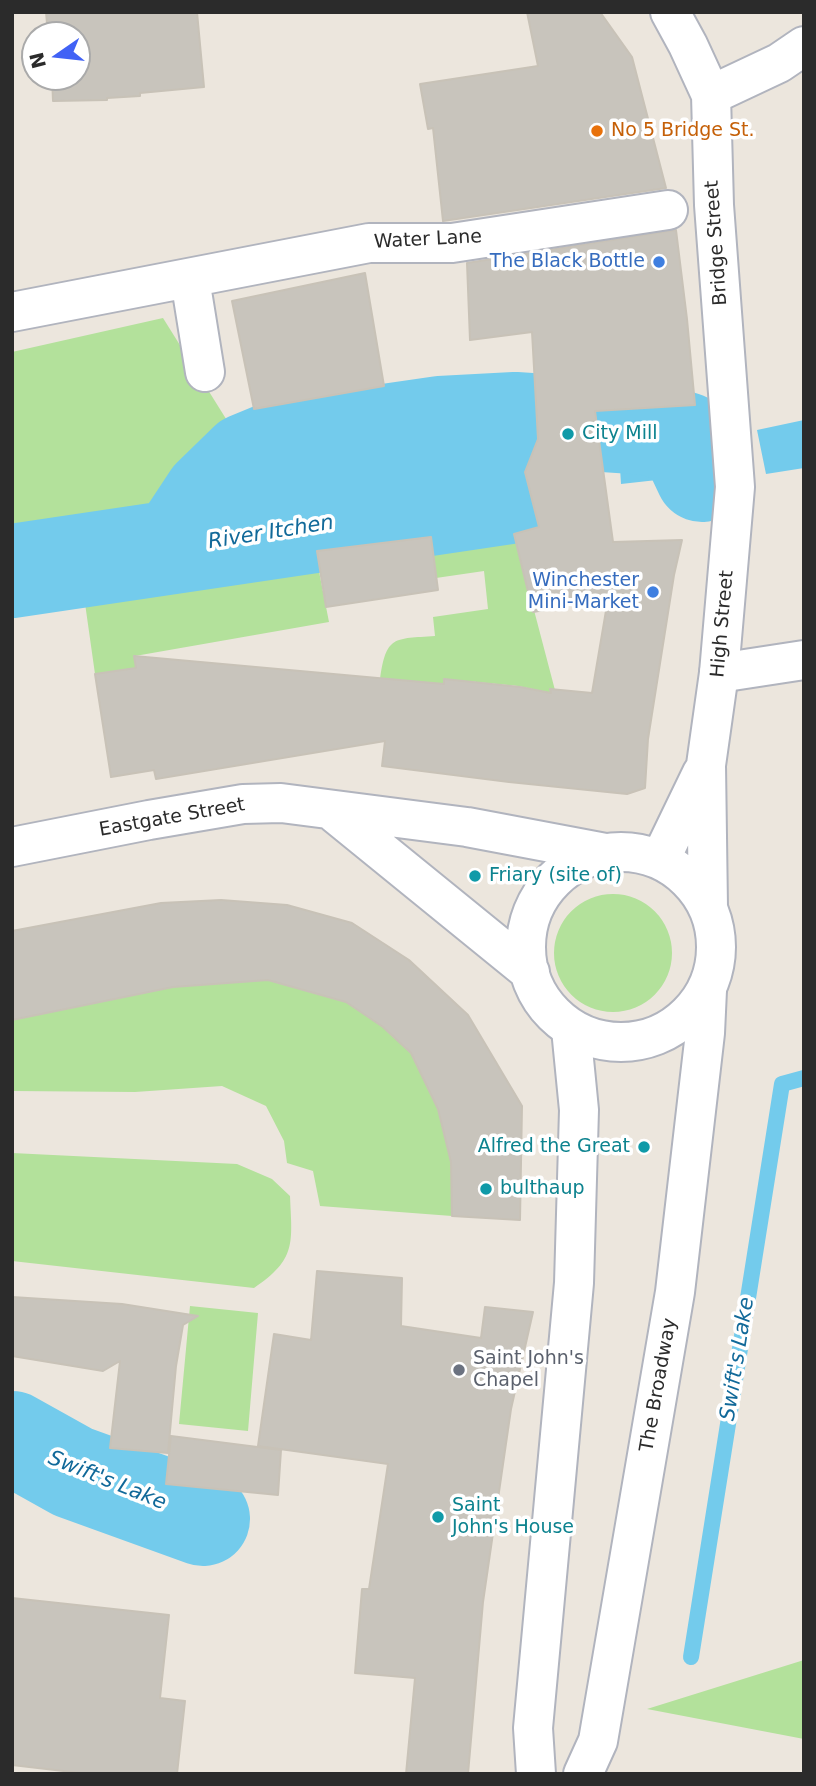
<!DOCTYPE html>
<html>
<head>
<meta charset="utf-8">
<style>
	body { margin:0 }
	#map { position:relative; width:816px; height:1786px; overflow:hidden; background:#ece6dd; font-family:"DejaVu Sans",sans-serif }
	canvas { display:block }
	.frame { position:absolute; inset:0; border:14px solid #2b2b2b; pointer-events:none }
	.north { position:absolute; left:21px; top:21px; width:70px; height:70px; box-sizing:border-box; background:#fff; border:2px solid #aaa; border-radius:50%; rotate:256deg; font-size:19px; font-weight:700; line-height:28px; text-align:center; color:#2b2b2b }
	.north::after { content:''; display:block; margin:auto; width:24px; height:32px; background:#4162f5; clip-path:polygon(50% 0,100% 100%,50% 72%,0 100%) }
</style>
</head>
<body>
<div id="map">
<canvas width="816" height="1786"></canvas>
<div class="frame"></div>
<div class="north">N</div>
</div>
<script>
const g = document.querySelector('canvas').getContext('2d');
g.lineJoin = 'round';
function paint(path, color) { g.fillStyle = color; g.fill(path, 'evenodd'); }
function stroke(path, color, width, dash) { g.strokeStyle = color; g.lineWidth = width; g.lineCap = dash ? 'butt' : 'round'; g.setLineDash(dash || []); g.stroke(path); }
function drawText(font, color, halo, rows, align = 'center') {
  g.font = font + ' "DejaVu Sans",sans-serif'; g.lineWidth = 7; g.setLineDash([]); g.textBaseline = 'middle'; g.strokeStyle = halo; g.fillStyle = color; for (const [text, x, y, turn = 0] of rows) {
    g.save(); g.translate(x, y); g.rotate((+turn || 0) * Math.PI / 180); g.textAlign = isNaN(turn) ? turn : align; if (halo) g.strokeText(text, 0, 0); g.fillText(text, 0, 0); g.restore();
  }
}
const green = new Path2D(`
	M 163,318 L 243,446 L 191,498 L 148,521 L 77,542 L 12,549 L 12,352 Z
	M 515,419 L 538,439 L 525,472 L 530,494 L 178,546 L 210,496 L 247,460 L 281,446 L 386,430 L 473,420 Z
	M 514,534 L 556,694 L 518,686 L 445,679 L 444,684 L 380,680 C 386,635 394,639 435,636 L 433,617 L 488,609 L 484,571 L 436,578 L 431,537 Z
	M 314,546 L 329,622 L 135,656 L 136,668 L 95,674 L 82,582 Z
	M554 953a59 59 0 1 1 118 0a59 59 0 1 1-118 0Z
	M 268,980 L 346,1002 L 383,1027 L 411,1053 L 438,1109 L 451,1162 L 452,1216 L 320,1206 L 313,1171 L 287,1163 L 284,1141 L 266,1106 L 222,1086 L 135,1092 L 12,1091 L 12,1020 L 173,987 Z
	M 12,1153 L 237,1164 L 272,1179 L 290,1196 C 292,1243 297,1259 254,1288 L 12,1261 Z
	M 190,1306 L 258,1313 L 248,1431 L 179,1424 Z
	M 804,1660 L 804,1739 L 647,1709 Z`);
const water = new Path2D(`
	M 695,415 L 702,475 L 621,484 L 617,418 Z
	M 515,419 L 538,420 L 538,439 C 452,428 357,451 272,467 L 256,472 L 220,497 L 234,502 L 260,505 L 470,483 L 525,472 L 530,494 L 178,546 L 210,496 L 247,460 L 281,446 L 386,430 L 473,420 Z
	M 804,420 L 804,468 L 766,474 L 757,430 Z`);
const stream = new Path2D(`
	M 691,1657 L 782,1084 L 804,1078`);
const river = new Path2D(`
	M 177,546 L 210,496 L 247,460 L 281,446 L 440,423 L 515,419 L 649,428 L 685,439 L 702,475
	M 12,571 L 530,494
	M 12,1438 L 73,1472 L 203,1519`);
const building = new Path2D(`
	M 46,12 L 197,12 L 204,87 L 140,93 L 140,96 L 107,98 L 107,100 L 53,101 L 52,77 L 77,77 L 77,35 L 48,35 Z
	M 527,12 L 600,12 L 632,57 L 666,188 L 443,221 L 433,128 L 428,129 L 420,84 L 538,66 Z
	M 676,230 L 687,319 L 695,405 L 595,411 L 613,542 L 682,540 L 674,575 L 648,739 L 645,788 L 627,794 L 509,782 L 382,766 L 385,741 L 156,779 L 154,770 L 111,777 L 95,674 L 136,668 L 134,656 L 444,684 L 444,679 L 520,687 L 551,693 L 550,689 L 592,693 L 608,599 L 533,612 L 514,534 L 539,527 L 525,472 L 538,439 L 532,332 L 470,340 L 467,263 Z
	M 365,273 L 384,386 L 254,409 L 232,301 Z
	M 431,537 L 438,590 L 326,607 L 317,551 Z
	M 221,900 L 287,905 L 352,923 L 409,960 L 468,1015 L 522,1106 L 520,1220 L 452,1216 L 451,1162 L 438,1109 L 411,1053 L 383,1027 L 346,1002 L 268,980 L 173,987 L 12,1020 L 12,931 L 161,903 Z
	M 317,1271 L 402,1278 L 401,1326 L 481,1338 L 485,1307 L 533,1312 L 511,1409 L 483,1602 L 468,1774 L 406,1774 L 415,1678 L 355,1673 L 362,1589 L 369,1589 L 388,1464 L 258,1446 L 274,1334 L 311,1340 Z
	M 12,1297 L 122,1304 L 198,1316 L 183,1325 L 176,1366 L 168,1453 L 110,1448 L 120,1361 L 103,1371 L 12,1356 Z
	M 171,1436 L 281,1450 L 278,1495 L 166,1484 Z
	M 12,1598 L 169,1615 L 160,1698 L 185,1701 L 177,1774 L 89,1774 L 12,1765 Z`);
const minor = new Path2D(`
	M 190,279 L 205,372
	M 12,312 L 369,243 L 452,243 L 668,210
	M 719,673 L 804,660
	M 536,1774 L 533,1728 L 574,1283 L 579,1110 L 571,1029
	M 583,1774 L 598,1741 L 675,1292 L 705,1033 L 707,990`);
const secondary = new Path2D(`
	M 670,12 L 688,45 L 711,95 L 714,205 L 735,487 L 719,673 L 706,765 L 708,907
	M 711,95 L 779,63 L 804,46
	M 332,811 L 530,972
	M 12,847 L 149,820 L 243,804 L 281,803 L 467,827 L 605,853
	M526 947a95 95 0 1 1 190 0a95 95 0 1 1-190 0Z
	M 660,860 L 702,773`);
const markers = [
	[597,131,7,"#e8710a"],
	[659,262,7,"#3f7fe0"],
	[568,434,7,"#0f9aa8"],
	[653,592,7,"#3f7fe0"],
	[475,876,7,"#0f9aa8"],
	[644,1147,7,"#0f9aa8"],
	[486,1189,7,"#0f9aa8"],
	[459,1370,7,"#6b7280"],
	[438,1517,7,"#0f9aa8"]
];
const foodNames = [
	["No 5 Bridge St.",611,131]
];
const streetNames = [
	["Water Lane",428,240,-3],
	["Bridge Street",717,243,-94],
	["High Street",723,624,-85],
	["Eastgate Street",172,818,-10],
	["The Broadway",659,1385,-80]
];
const shopNames = [
	["The Black Bottle",645,262],
	["Winchester",639,581],
	["Mini-Market",639,603]
];
const cultureNames = [
	["City Mill",582,434],
	["Friary (site of)",489,876],
	["Alfred the Great",630,1147,"right"],
	["bulthaup",500,1189],
	["Saint",452,1506],
	["John's House",452,1528]
];
const worshipNames = [
	["Saint John's",473,1359],
	["Chapel",473,1381]
];
const waterNames = [
	["River Itchen",271,533,-9],
	["Swift's Lake",738,1359,-81],
	["Swift's Lake",107,1481,22]
];
paint(green, '#b3e19b');
paint(water, '#73cbec');
stroke(stream, '#73cbec', 16);
stroke(river, '#73cbec', 94);
paint(building, '#c8c4bc');
stroke(building, '#c8c2b7', 2);
stroke(minor, '#b1b4be', 42);
stroke(secondary, '#b1b4be', 42);
stroke(minor, '#fff', 38);
stroke(secondary, '#fff', 38);
for (const [x, y, r, color] of markers) { const dot = new Path2D(); dot.arc(x, y, r, 0, 2 * Math.PI); g.fillStyle = color; g.fill(dot); stroke(dot, '#fff', 2.5); }
drawText('19px', '#c56008', '#fff', foodNames, 'left');
drawText('19px', '#2b2b2b', '#fff', streetNames);
drawText('19px', '#366cbe', '#fff', shopNames, 'right');
drawText('19px', '#0d838f', '#fff', cultureNames, 'left');
drawText('19px', '#5b616d', '#fff', worshipNames, 'left');
drawText('italic 21px', '#116999', '#fff', waterNames);
</script>
</body>
</html>
